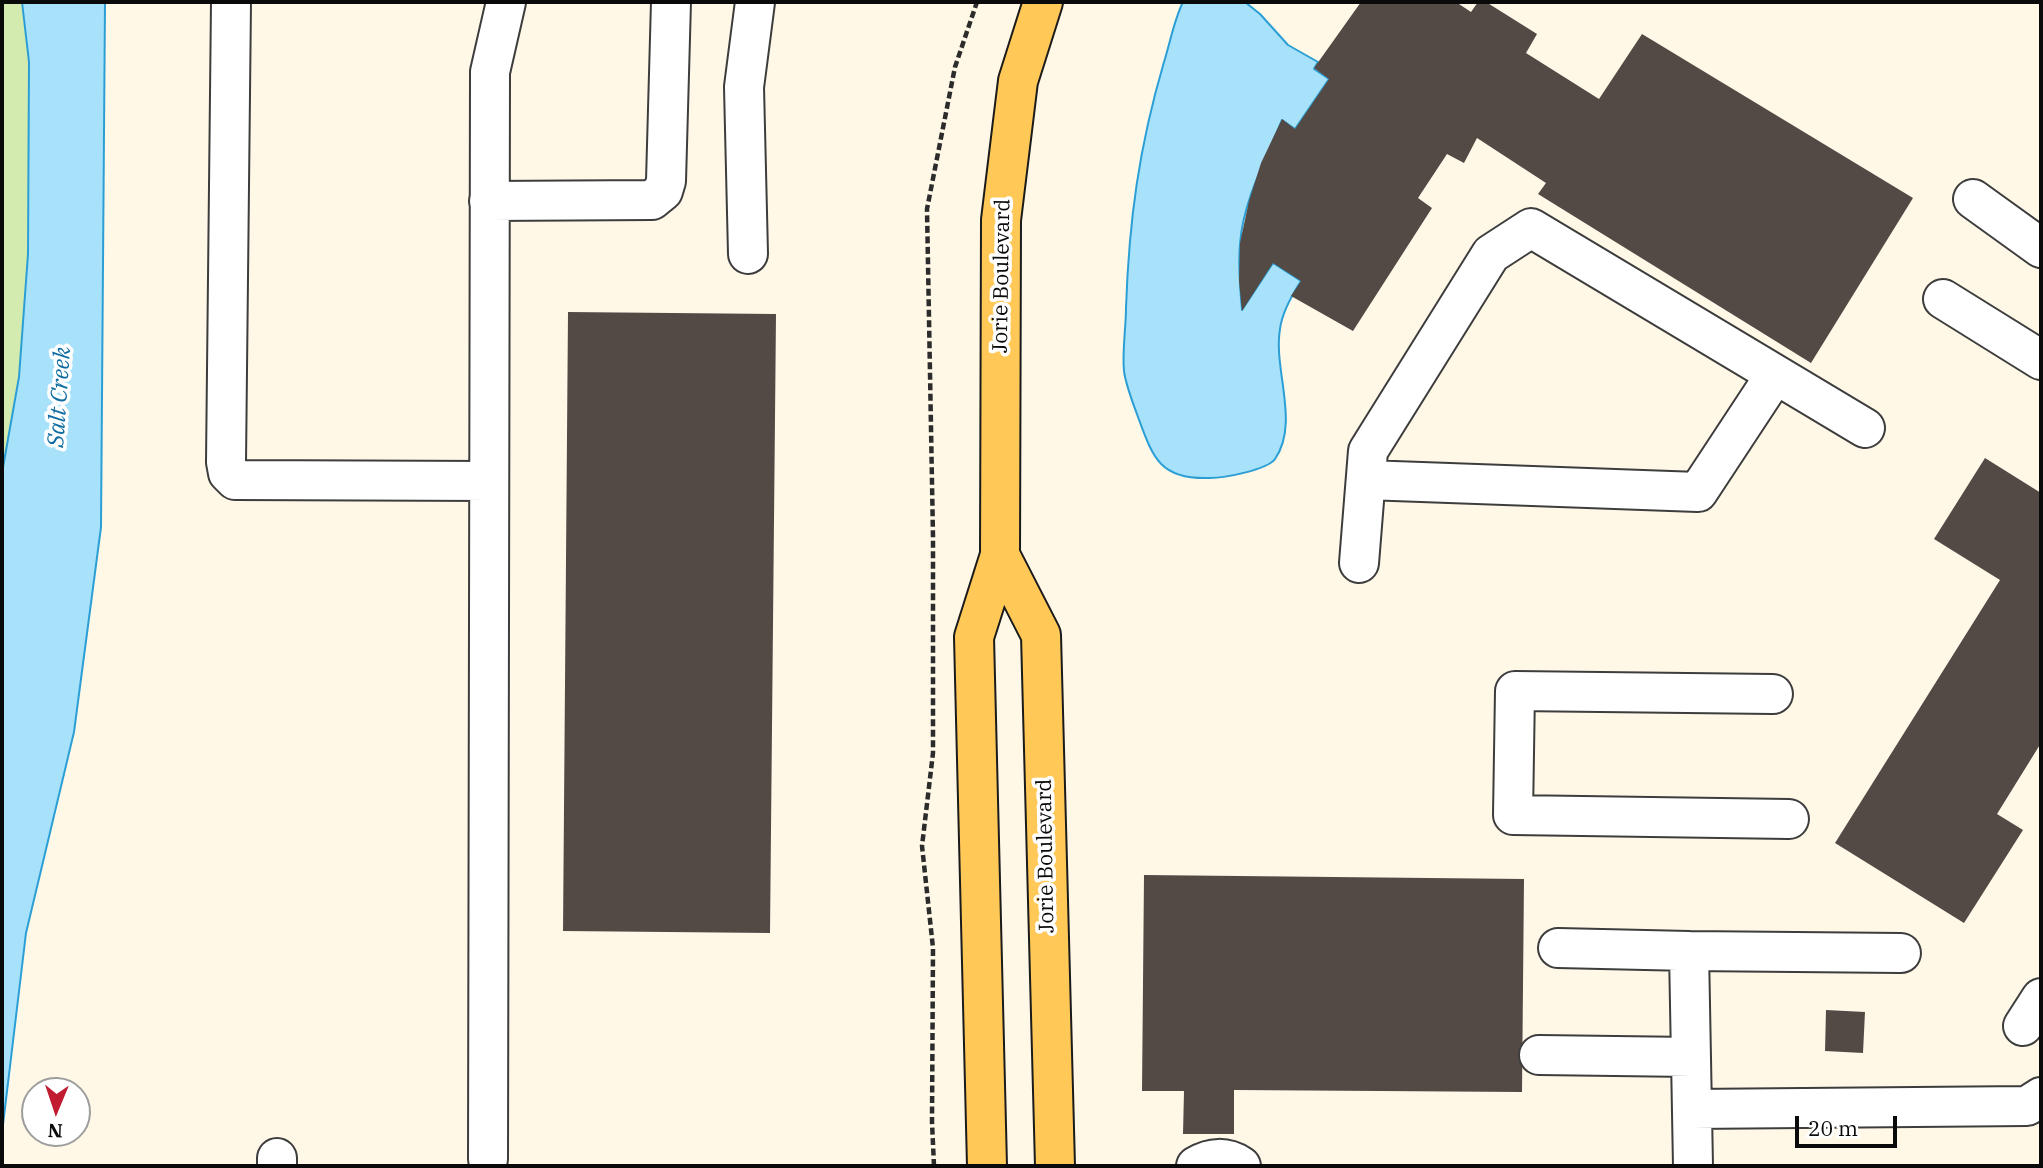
<!DOCTYPE html>
<html>
<head>
<meta charset="utf-8">
<style>
	body { margin:0 }
	#map { position:relative; width:2043px; height:1168px; overflow:hidden; background:#fff8e7; font-family:"IBM Plex Serif",serif }
	canvas { display:block }
	.frame { position:absolute; inset:0; border:4px solid #0a0a0a; pointer-events:none }
	.north { position:absolute; left:21px; top:1077px; width:70px; height:70px; box-sizing:border-box; background:#fff; border:2px solid #9d9d9d; border-radius:50%; rotate:182deg; font-size:19px; font-weight:700; line-height:28px; text-align:center; color:#0a0a0a }
	.north::after { content:''; display:block; margin:auto; width:24px; height:32px; background:#c01b30; clip-path:polygon(50% 0,100% 100%,50% 72%,0 100%) }
	.scale { position:absolute; left:1795px; top:1116px; width:102px; height:32px; box-sizing:border-box; border:4px solid #0a0a0a; border-top:0; padding-left:9px; font-size:21px; line-height:24px; white-space:nowrap; color:#0a0a0a; -webkit-text-stroke:5px #fff; paint-order:stroke }
</style>
</head>
<body>
<div id="map">
<canvas width="2043" height="1168"></canvas>
<div class="frame"></div>
<div class="north">N</div>
<div class="scale">20 m</div>
</div>
<script>
const g = document.querySelector('canvas').getContext('2d');
g.lineJoin = 'round';
function paint(path, color) { g.fillStyle = color; g.fill(path, 'evenodd'); }
function stroke(path, color, width, dash) { g.strokeStyle = color; g.lineWidth = width; g.lineCap = dash ? 'butt' : 'round'; g.setLineDash(dash || []); g.stroke(path); }
function drawText(font, color, halo, rows, align = 'center') {
  g.font = font + ' "IBM Plex Serif",serif'; g.lineWidth = 7; g.setLineDash([]); g.textBaseline = 'middle'; g.strokeStyle = halo; g.fillStyle = color; for (const [text, x, y, turn = 0] of rows) {
    g.save(); g.translate(x, y); g.rotate((+turn || 0) * Math.PI / 180); g.textAlign = isNaN(turn) ? turn : align; if (halo) g.strokeText(text, 0, 0); g.fillText(text, 0, 0); g.restore();
  }
}
const green = new Path2D(`
	M 2,2 L 21,2 L 29,62 L 28,254 L 19,377 L 2,473 Z`);
const water = new Path2D(`
	M 22,2 L 105,2 L 101,527 L 74,732 L 26,933 L 2,1133 L 2,473 L 19,377 L 28,254 L 29,62 Z
	M 1183,2 L 1245,2 L 1260,14 L 1288,45 L 1318,62 L 1314,69 L 1329,79 L 1295,129 L 1282,120 C 1266,159 1243,201 1240,244 C 1238,266 1240,288 1242,310 L 1273,263 L 1301,281 C 1292,295 1282,312 1280,329 C 1273,369 1300,423 1275,459 C 1267,470 1224,478 1210,478 C 1160,480 1153,458 1138,417 C 1133,403 1126,386 1124,371 C 1122,351 1126,328 1126,308 C 1129,220 1139,147 1164,62 C 1170,43 1174,20 1183,2 Z`);
const building = new Path2D(`
	M 1361,2 L 1456,2 L 1471,12 L 1478,2 L 1486,2 L 1537,34 L 1526,53 L 1599,99 L 1642,34 L 1913,198 L 1811,363 L 1538,194 L 1546,183 L 1477,138 L 1464,163 L 1447,154 L 1418,198 L 1432,208 L 1353,331 L 1291,296 L 1301,281 L 1273,263 L 1242,311 L 1239,281 L 1240,243 L 1249,201 L 1261,163 L 1282,119 L 1295,129 L 1329,79 L 1314,68 Z
	M 568,312 L 776,314 L 770,933 L 563,931 Z
	M 1985,458 L 2041,493 L 2041,743 L 1997,814 L 2023,830 L 1964,923 L 1835,843 L 2000,580 L 1934,539 Z
	M 1144,875 L 1524,879 L 1522,1092 L 1234,1090 L 1234,1134 L 1183,1134 L 1184,1091 L 1142,1091 Z
	M 1826,1010 L 1865,1012 L 1863,1053 L 1825,1051 Z`);
const path = new Path2D(`
	M 934,1166 L 932,1122 L 933,948 L 922,846 L 933,753 L 933,537 L 927,209 L 955,67 L 977,2`);
const minor = new Path2D(`
	M 231,2 L 226,462 L 228,473 L 235,480 L 489,481
	M 1973,199 L 2041,248
	M 489,201 L 652,200 L 663,191 L 666,181 L 671,2
	M 748,254 L 744,87 L 755,2
	M 1943,299 L 2041,360
	M 1366,480 L 1698,492 L 1775,375
	M 1359,563 L 1368,451 L 1491,254 L 1531,228 L 1865,428
	M 1773,694 L 1515,691 L 1513,815 L 1789,819
	M 1558,948 L 1689,951
	M 2023,1026 L 2041,998
	M 1539,1055 L 1691,1057
	M 1692,1109 L 2027,1106 L 2041,1097
	M 488,1159 L 490,72 L 506,2
	M 277,1166 L 277,1158
	M 1196,1166 C 1211,1157 1226,1156 1241,1166
	M 1693,1166 L 1689,951 L 1901,953`);
const major = new Path2D(`
	M 1000,555 L 1041,635 L 1055,1166
	M 987,1166 L 974,637 L 1000,555 L 1001,220 L 1018,81 L 1043,2`);
const streetNames = [
	["Jorie Boulevard",1002,276,-89],
	["Jorie Boulevard",1046,856,-91]
];
const waterNames = [
	["Salt Creek",60,397,-86]
];
paint(green, '#d3ebaf');
paint(water, '#a8e2fa');
stroke(water, '#2b9fd5', 2);
paint(building, '#534a46');
stroke(minor, '#3d3d3d', 42);
stroke(major, '#1b1b1b', 42);
stroke(path, '#2c2c2c', 4.5, [7, 3.5]);
stroke(minor, '#fff', 38);
stroke(major, '#ffc857', 38);
drawText('21px', '#0a0a0a', '#fff', streetNames);
drawText('italic 23px', '#0e6ca1', '#fff', waterNames);
</script>
</body>
</html>
